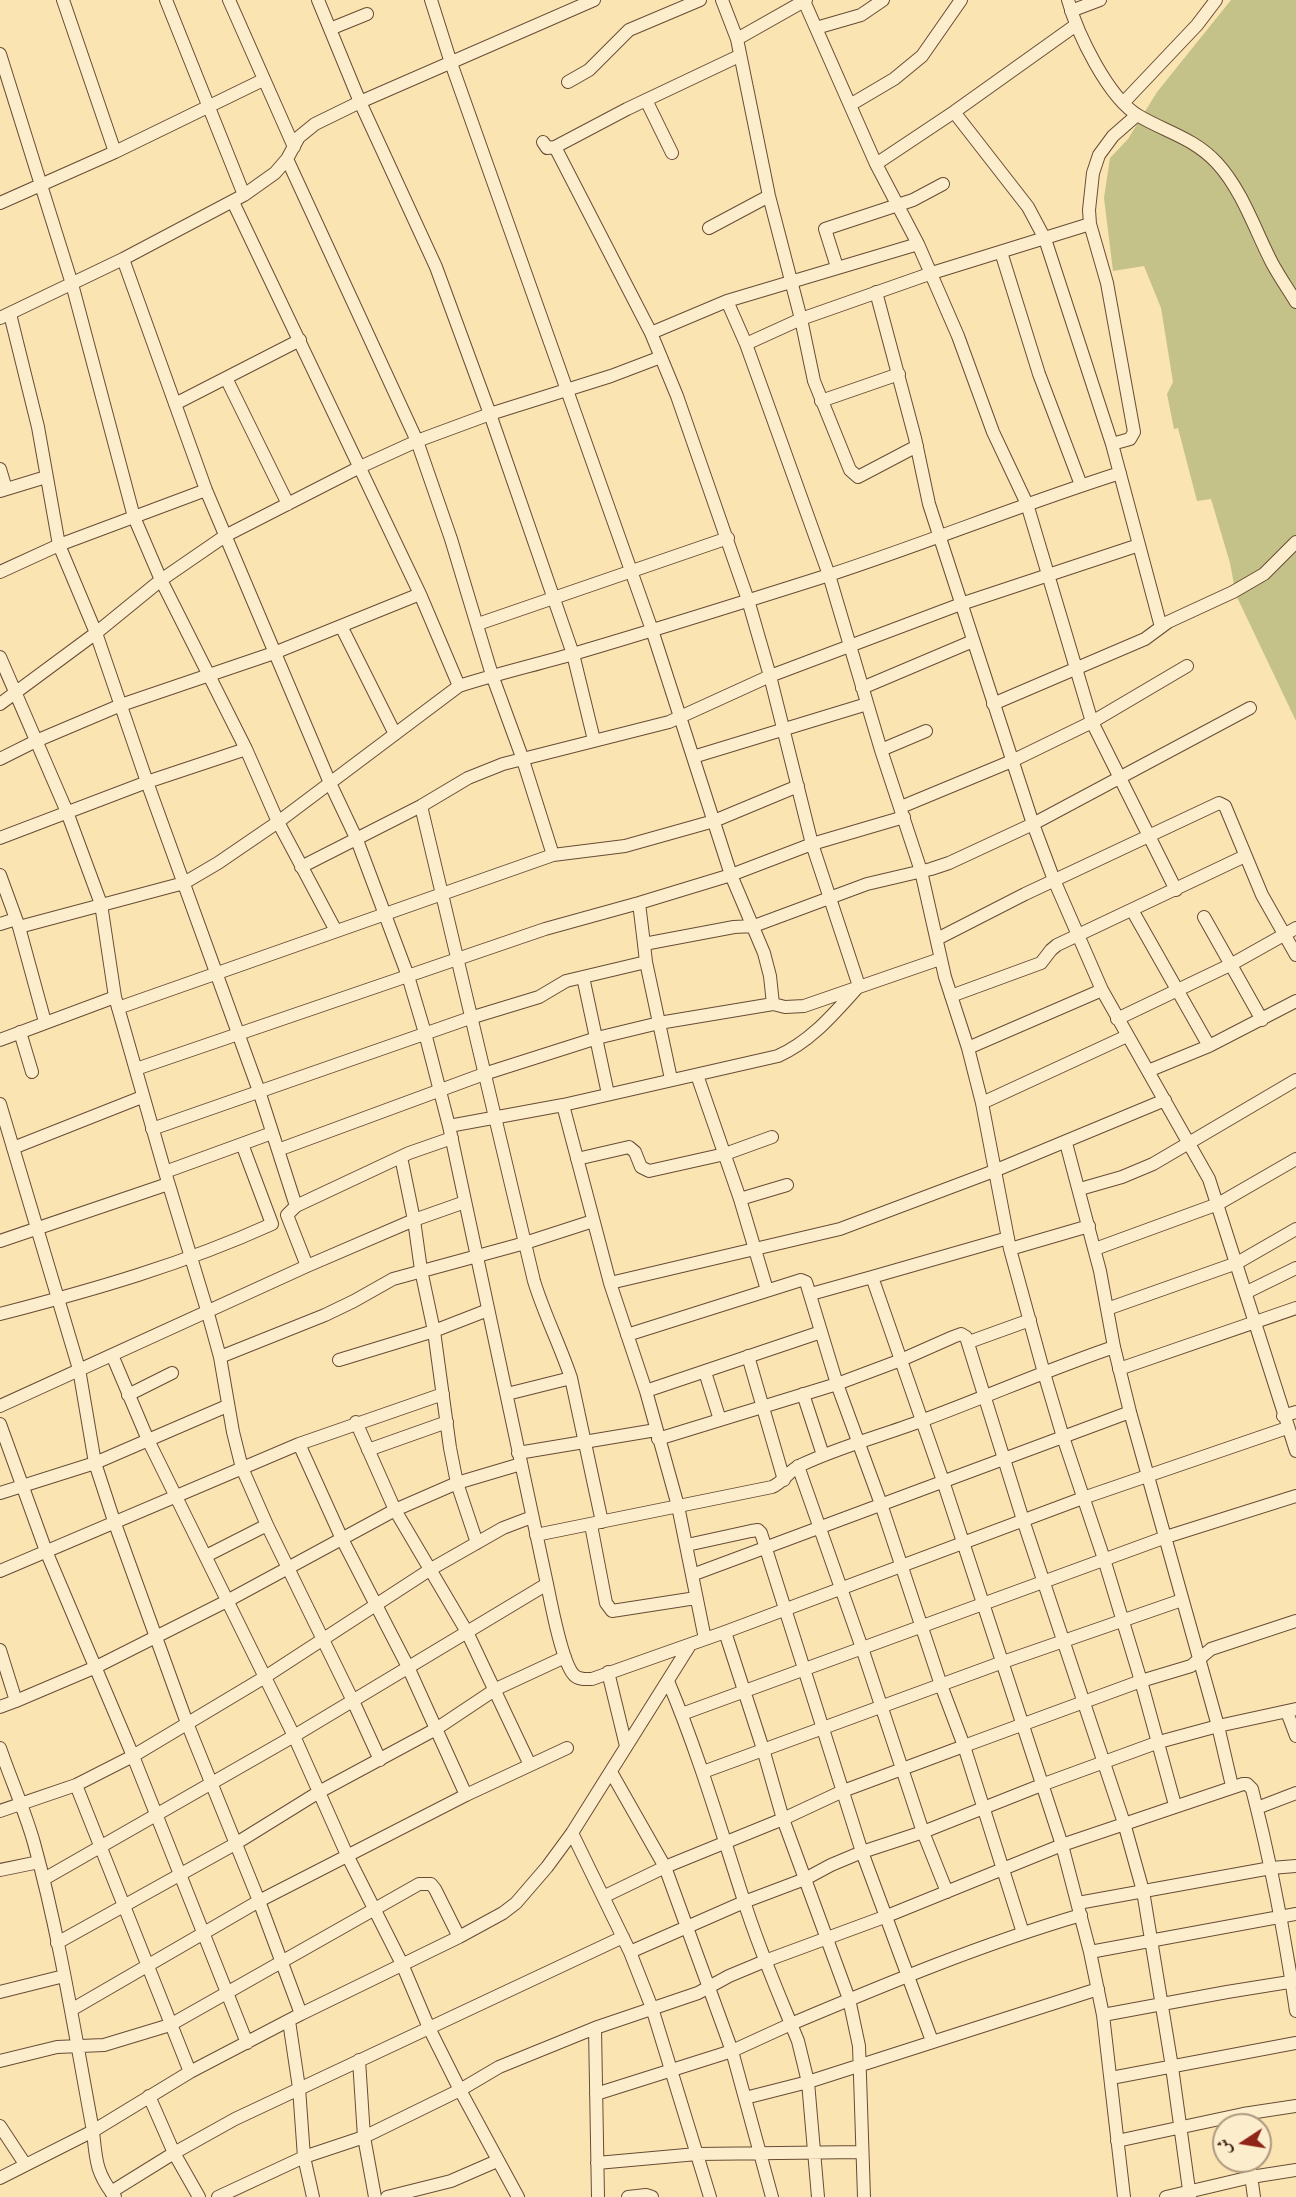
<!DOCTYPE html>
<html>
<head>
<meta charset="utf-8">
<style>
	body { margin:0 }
	#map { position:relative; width:1296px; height:2197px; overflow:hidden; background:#fae4b2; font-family:"Sorts Mill Goudy",Amiri,serif }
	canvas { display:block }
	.north { position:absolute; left:1212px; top:2113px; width:60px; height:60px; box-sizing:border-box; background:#fcedcd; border:2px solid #ad997f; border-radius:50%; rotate:258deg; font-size:16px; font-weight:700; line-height:24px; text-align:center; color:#371a0b }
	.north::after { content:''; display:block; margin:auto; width:21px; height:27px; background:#8f2418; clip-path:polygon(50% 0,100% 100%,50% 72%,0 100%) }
</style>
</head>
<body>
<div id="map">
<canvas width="1296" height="2197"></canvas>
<div class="north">ش</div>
</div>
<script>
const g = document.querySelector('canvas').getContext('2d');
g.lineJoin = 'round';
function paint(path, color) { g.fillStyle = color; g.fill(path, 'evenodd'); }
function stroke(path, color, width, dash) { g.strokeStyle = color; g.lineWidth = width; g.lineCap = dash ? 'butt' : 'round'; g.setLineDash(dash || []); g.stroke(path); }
const green = new Path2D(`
	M 1231,0 L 1296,0 L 1296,721 L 1236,595 L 1230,563 L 1211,499 L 1197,501 L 1178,428 L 1174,429 L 1167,394 L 1173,382 L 1161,308 L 1144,266 L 1113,271 L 1104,198 L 1110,158 L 1128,139 L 1157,92 Z`);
const minor = new Path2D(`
	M 63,0 L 115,152
	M 166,0 L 244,195
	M 229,0 L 294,147
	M 318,0 L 360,102 L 436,267 L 490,414 L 573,654 L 594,740
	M 431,0 L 451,63 L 652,630 L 731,875 L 764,953 L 770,976 L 773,1004 L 785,1007 L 804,1006 L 940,959
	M 722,0 L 737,39 L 769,196 L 801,319 L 814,381 L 850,470 L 858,477 L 917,446
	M 1068,0 C 1077,33 1108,98 1139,116 C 1166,132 1194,138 1217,163 C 1242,190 1255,230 1272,263 C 1279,276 1288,289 1296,302
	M 804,1 L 876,164 L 918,244 L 958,336 L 993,432 L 1027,504 L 1092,722 L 1176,890
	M 1071,11 L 1100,0
	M 816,28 L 861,15 L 883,0
	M 330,29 L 367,14
	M 737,39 L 806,0
	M 0,54 L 72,284 L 134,517 L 161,580 L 246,749 L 278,822 L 336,931
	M 568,82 L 589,70 L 629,30 L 700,0
	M 646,100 L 672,153
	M 1124,102 L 1197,25 L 1216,0
	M 850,105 L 894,79 L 922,56 L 961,0
	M 954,112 L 1028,207 L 1045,239 L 1112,444 L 1161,627
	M 543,142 L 547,148 L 555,147 L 627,109 L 739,56
	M 287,159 L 417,441 L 451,539 L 492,675 L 522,757 L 553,855
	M 876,164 L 954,112 L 1076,25
	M 233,202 L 420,594 L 459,686
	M 0,203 L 115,152 L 263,80
	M 709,228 L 769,196
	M 1001,252 L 1039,374 L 1081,485
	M 123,259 L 206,490 L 330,783 L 357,840 L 408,976 L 425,1033 L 449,1126 L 547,1584 C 551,1603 562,1663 574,1675 C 579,1680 585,1679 592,1679 L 725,1632 L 1083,1498 L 1287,1428
	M 837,267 L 825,229 L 913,200 L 943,184
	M 876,292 L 915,438 L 929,504 L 1033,824 L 1054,880 L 1102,990 L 1209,1179 L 1296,1451
	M 727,301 L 746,344 L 829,575 L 881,750 L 921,871 L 945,977 L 968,1048 L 982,1103 L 1010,1249 L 1044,1373 L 1063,1437 L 1104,1559 L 1141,1681 L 1175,1805
	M 10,314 L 38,427 L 59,545 L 96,633 L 147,782 L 259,1091 L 296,1206 L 287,1215 L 307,1266
	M 0,318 L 123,259 L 244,195 L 275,173 L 287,159 L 299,137 L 315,124 L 360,102 L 594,0
	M 651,333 L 727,301 L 918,244
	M 746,344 L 801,319 L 932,273 L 1090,224
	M 226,378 L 288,504
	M 821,401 L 899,374
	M 175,404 L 300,340
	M 1112,444 L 1130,439 L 1134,432 L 1107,283 L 1090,224 L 1089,210 L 1093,173 L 1099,155 L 1113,136 L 1137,115
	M 0,469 L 6,489
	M 0,491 L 46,477
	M 0,572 L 59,545 L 206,490
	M 478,624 L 728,538
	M 341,626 L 395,734
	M 0,657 L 67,812 L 101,904 L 115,997 L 165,1172 L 207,1310 L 220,1357 L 233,1432 L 242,1468 L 267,1525 L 353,1701 L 380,1760
	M 862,688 L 973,641
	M 0,704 L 96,633 L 161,580 L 225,536 L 360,467 L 417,441 L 490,414 L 611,376 L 661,357
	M 993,704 L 1145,639 L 1168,622 L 1233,592 L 1264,574 L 1296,542
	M 881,750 L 926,731
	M 693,757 L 867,704
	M 0,759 L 36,741 L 121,705 L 274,653 L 420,594
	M 421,806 L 534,1281 C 544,1314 560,1345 571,1378 L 602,1522
	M 901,807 L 1012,761 L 1092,722 L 1187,666
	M 0,838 L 147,782 L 246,749
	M 301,867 L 421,806 L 468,778 L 503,764 L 669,722 L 770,676 L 961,604 L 1139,545
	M 0,875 L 19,927 L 45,1022
	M 639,903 L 644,944
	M 1132,910 L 1209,1046 L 1148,1071
	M 1204,917 L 1262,1020
	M 0,924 L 16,919
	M 19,927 L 184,883 L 218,863 L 278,822 L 459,686 C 496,674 535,665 573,654 C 658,629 744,602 829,575 C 927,543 1022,504 1120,473
	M 937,939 L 1025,894 L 1219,803 L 1225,806 L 1262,895 L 1296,955
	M 646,962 L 671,1079
	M 583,977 L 608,1094
	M 951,996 L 1041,963 L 1051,950 L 1057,945 L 1245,856
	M 118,1008 L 553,855 L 625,846 L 714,821 L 798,786
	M 1117,1019 L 1232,964 L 1296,928
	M 20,1032 L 32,1072
	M 0,1040 L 115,997
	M 1209,1046 L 1296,1001
	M 968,1048 L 1102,990
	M 136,1069 L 545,929 L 639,903 L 731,875 L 812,844 L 904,817
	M 697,1075 L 740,1199 L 767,1290
	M 982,1103 L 1127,1036
	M 0,1104 L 79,1369 L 95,1463 L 114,1521 L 187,1723 L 259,1901 L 301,2014
	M 563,1105 L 610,1283 L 646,1391 L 678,1506 L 705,1639
	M 449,1126 L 563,1105 L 778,1056 C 812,1041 835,1012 859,986 L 812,844 L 770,676 L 748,600 L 677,396 L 651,333 L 555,147
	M 152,1129 L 470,1018 L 539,997 L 566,981 L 646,962 L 644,944 L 734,927 L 754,926 L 867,884 L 931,869 L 949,863 L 1033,824 L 1250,708
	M 1066,1143 L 1100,1271 L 1114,1347 L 1130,1412 L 1218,1726 L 1232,1786
	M 13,1148 L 142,1097
	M 278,1150 L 484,1074 L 597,1038 L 659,1023 L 773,1004
	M 401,1157 L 414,1220 L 421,1270 L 434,1331 L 450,1448 L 457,1483 L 477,1543
	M 577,1159 L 629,1147 L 635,1152 L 641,1167 L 649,1171 L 725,1154 L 772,1137
	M 165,1172 L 272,1133
	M 1080,1189 L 1122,1177 L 1153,1164 L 1296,1080
	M 740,1199 L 787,1185
	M 296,1206 L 409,1153 L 452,1138
	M 0,1241 L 168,1184
	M 1010,1249 L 1089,1226
	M 1095,1249 L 1218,1204 L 1296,1159
	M 872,1277 L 1008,1238
	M 610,1283 L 840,1229 L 994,1171 L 1165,1100
	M 1247,1292 L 1296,1268
	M 811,1294 L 872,1277 L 943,1481 L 1062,1845 L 1090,1952 L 1103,2015 L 1124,2197
	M 1107,1309 L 1237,1263 L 1296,1229
	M 0,1314 C 93,1290 184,1264 272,1224 L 242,1144
	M 627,1335 L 801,1280 L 806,1282 L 837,1384 L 881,1504 L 941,1685 L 964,1746 L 1141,1681 L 1191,1666 L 1211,1649 L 1296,1621
	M 969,1342 L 1030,1320
	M 112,1355 L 148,1440 L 294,1736 L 347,1855 L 402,1964 L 429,2028 L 460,2090 L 518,2197
	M 748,1356 L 784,1480
	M 220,1357 L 325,1315 L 354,1301 L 393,1279 L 525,1243 L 593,1221
	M 339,1360 L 434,1331 L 488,1310
	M 1119,1369 L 1296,1308
	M 705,1372 L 720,1420
	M 646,1391 L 821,1332
	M 443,1394 L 299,1444 L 342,1539 L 408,1667 L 466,1795
	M 507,1394 L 571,1378
	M 803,1394 L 823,1455
	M 128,1395 L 172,1373
	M 0,1406 L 307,1266 L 414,1220 L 465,1202
	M 1283,1416 L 1296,1412
	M 356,1422 L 395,1510 L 467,1632 L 530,1765
	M 0,1424 L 46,1551 L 133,1756 L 247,2043
	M 658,1439 L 837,1384 L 901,1360 L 953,1337 L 961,1334 L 966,1337 L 1023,1520 L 1124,1823 L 1143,1891 L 1172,2067 L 1190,2197
	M 368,1450 L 447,1422
	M 518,1453 L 656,1430
	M 798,1466 L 862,1648 L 923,1832 L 947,1892
	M 0,1493 L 95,1463 L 227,1406
	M 591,1525 L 606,1603 L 612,1611 L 696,1598
	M 536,1535 L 772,1487 C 784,1482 789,1470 801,1465 C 839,1447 881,1436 921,1421 C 986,1397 1049,1369 1114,1347
	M 687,1545 L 751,1531 L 758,1530 L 761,1533 L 862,1852 L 932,2041
	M 206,1556 L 267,1525
	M 0,1571 L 299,1444
	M 692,1575 L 1130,1412
	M 725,1632 L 763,1749 L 783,1819 L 849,1999 L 859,2046 L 864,2197
	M 0,1650 L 16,1701 L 96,1667 L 227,1601 L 395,1510 L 457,1483 L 521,1464
	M 608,1672 L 626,1746
	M 0,1707 L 16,1701
	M 1287,1712 L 1296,1736
	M 682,1714 L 1166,1537 L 1296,1496
	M 0,1748 C 11,1780 25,1811 34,1843 C 60,1937 75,2035 93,2131 L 190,2072 L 301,2014 L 459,1937 L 503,1913 L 516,1903 L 547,1867 L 572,1833 L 690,1645
	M 611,1772 L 665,1867 L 732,2051 L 772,2197
	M 703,1772 L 1003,1662 L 1182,1600
	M 76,1785 L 190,2072
	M 1257,1808 L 1296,1793
	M 0,1811 L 76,1785 L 133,1756 L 265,1677 L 431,1569 L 503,1528 L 532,1517
	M 572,1833 L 630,1952 L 652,2008 L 710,2197
	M 0,1870 L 39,1862
	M 44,1879 L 294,1736 L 547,1584
	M 605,1896 L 665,1867 L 783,1819 L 843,1791 L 964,1746 L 1023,1933
	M 1078,1903 L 1271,1868 L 1296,1866
	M 1081,1915 C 982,1944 886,1984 791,2024 L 798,2041 L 808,2082 L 1098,1989
	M 57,1943 L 235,1844 L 319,1792 L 436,1729 L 496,1689 L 565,1657
	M 630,1952 L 744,1902 L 805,1879 L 831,1865 L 862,1852 L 923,1832 L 1044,1784 L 1159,1742 L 1218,1726 L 1296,1709
	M 1090,1952 L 1296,1914
	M 0,1992 L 64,1976
	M 71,2010 L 259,1901 L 466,1795 L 567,1748
	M 1103,2015 L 1227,1992 L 1296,1981
	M 289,2021 L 299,2088 L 304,2157 L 313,2197
	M 595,2028 L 598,2197
	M 359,2060 L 364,2137 L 375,2197
	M 0,2061 L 57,2047 L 104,2045 L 170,2025 L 419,1884 L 431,1884 L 435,1889 L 459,1937
	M 1111,2078 L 1296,2043
	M 596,2094 L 732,2051 L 791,2024 C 774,1983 757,1943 744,1901 C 720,1827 698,1752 668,1681
	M 149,2096 L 174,2153 L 199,2197
	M 745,2098 L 808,2082 L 818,2197
	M 0,2126 L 25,2164
	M 1117,2141 L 1243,2114 L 1296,2106
	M 1249,2161 L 1254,2197
	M 597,2163 L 697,2154 L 862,2152
	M 0,2178 L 93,2131 C 96,2161 96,2173 115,2197
	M 111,2192 L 174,2153 L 235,2119 L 623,1937
	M 218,2197 L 304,2157 L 364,2137 L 460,2090 L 499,2067 L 595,2028 L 698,1993 L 729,1976 L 765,1961 L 887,1916 L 1062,1845 L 1243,1784 L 1247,1784 L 1252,1789 C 1271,1863 1285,1936 1296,2011
	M 387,2197 L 451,2181 L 497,2161
	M 628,2197 L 646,2195 L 652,2197
	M 1166,2197 L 1251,2177 L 1296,2170`);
paint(green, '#c4c288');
stroke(minor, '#684c35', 14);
stroke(minor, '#fcedcd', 12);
</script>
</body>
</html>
